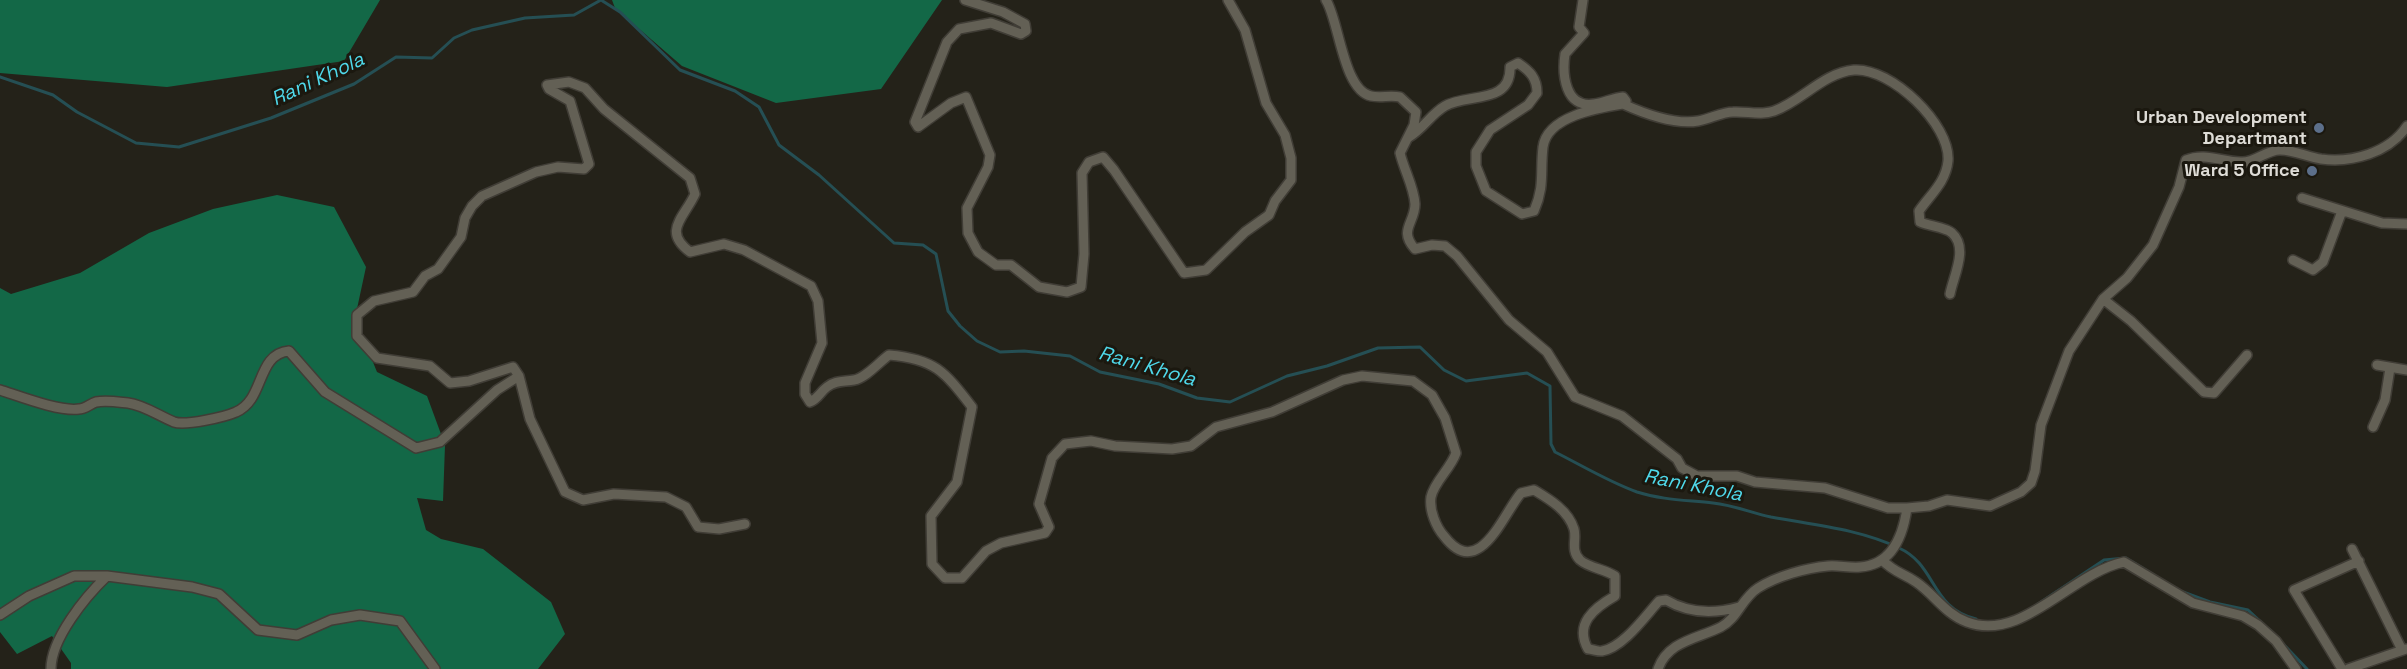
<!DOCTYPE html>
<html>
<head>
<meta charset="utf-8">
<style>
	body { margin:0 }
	canvas { display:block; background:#242219 }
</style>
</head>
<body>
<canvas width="2407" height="669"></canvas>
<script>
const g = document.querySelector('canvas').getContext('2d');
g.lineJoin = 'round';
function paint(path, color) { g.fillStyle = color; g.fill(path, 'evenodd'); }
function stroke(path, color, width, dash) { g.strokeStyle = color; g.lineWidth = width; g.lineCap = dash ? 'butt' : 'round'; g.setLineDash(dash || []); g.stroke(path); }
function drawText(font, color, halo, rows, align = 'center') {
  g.font = font + ' "Space Grotesk",sans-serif'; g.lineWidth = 6; g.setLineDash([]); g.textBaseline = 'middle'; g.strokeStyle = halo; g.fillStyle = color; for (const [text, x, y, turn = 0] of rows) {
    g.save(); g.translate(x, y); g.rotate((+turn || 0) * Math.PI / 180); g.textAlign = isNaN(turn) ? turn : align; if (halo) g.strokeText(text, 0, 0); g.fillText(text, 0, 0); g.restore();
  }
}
const forest = new Path2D(`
	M 0,0 L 380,0 L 344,61 L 167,87 L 0,73 Z
	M 612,0 L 942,0 L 881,89 L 776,103 L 682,66 L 615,8 Z
	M 277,195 L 334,207 L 366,267 L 355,318 L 377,372 L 427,396 L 445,445 L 443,501 L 417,498 L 426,530 L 441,539 L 483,549 L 551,602 L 565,634 L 538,669 L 71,669 L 71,663 L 52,636 L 17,654 L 0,632 L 0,288 L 11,294 L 80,273 L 149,233 L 213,209 Z`);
const stream = new Path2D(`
	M 0,77 L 53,95 L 77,112 L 136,143 L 179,147 L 271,118 L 354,84 L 396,57 L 432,58 L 454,38 L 472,30 L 525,18 L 574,15 L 601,0 L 620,12 L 680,70 L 735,91 L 759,107 L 779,145 L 819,175 L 894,243 L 923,245 L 936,254 L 948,311 L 960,326 L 977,341 L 1000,352 L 1024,351 L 1070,356 L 1100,372 L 1159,384 L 1197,398 L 1230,402 L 1287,376 L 1327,366 L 1378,348 L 1420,347 L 1444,370 L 1466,381 L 1527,373 L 1550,386 L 1551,444 L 1555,452 C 1581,465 1609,482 1637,492 C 1662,500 1687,500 1713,503 C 1733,505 1752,513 1771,517 C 1814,525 1859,529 1899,548 C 1937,565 1930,608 1976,619
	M 2183,592 L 2210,602 L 2248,610 L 2262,623
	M 2038,604 L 2104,560 L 2126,558 L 2154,575
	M 2269,629 L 2307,669`);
const minor = new Path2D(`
	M 965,0 L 1003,12 L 1025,24 L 1026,31 L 1021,34 L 991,23 L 959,29 L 947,42 L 915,122 L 918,127 L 951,103 L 966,97 L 990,155 L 988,167 L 967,208 L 968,233 L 978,252 L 996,265 L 1011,265 L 1039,287 L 1067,292 L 1081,287 L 1084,254 L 1082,173 L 1089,162 L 1103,157 L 1114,170 L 1184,273 L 1206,270 L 1245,232 L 1269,215 L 1275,201 L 1291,180 L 1291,158 L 1285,135 L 1266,103 L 1245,30 L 1228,0
	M 1326,0 C 1339,20 1343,90 1371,96 C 1380,98 1391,95 1400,97 L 1416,112 L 1414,125 L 1400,153 C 1404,170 1414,187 1415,204 C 1415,223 1398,230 1415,249 L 1432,245 L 1445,246 L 1457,256 L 1509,320 L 1547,352 L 1575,397 L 1622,416 L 1677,459 L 1682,468 L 1697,476 L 1737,476 L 1755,482 L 1825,488 L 1888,508 L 1907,508
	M 1623,104 C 1645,114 1674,125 1698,121 C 1710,119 1722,112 1733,112 C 1747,111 1760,116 1774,111 C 1802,101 1823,73 1854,70 C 1891,67 1951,125 1948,161 C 1946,182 1930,195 1919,211 L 1920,222 C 1929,226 1946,227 1952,233 C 1969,248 1953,277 1950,294
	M 1409,137 C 1423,129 1431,114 1445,106 C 1467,93 1511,105 1510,67 L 1518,63 C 1530,71 1537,78 1537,93 L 1528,105 L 1490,130 L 1476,152 L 1476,166 L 1486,191 L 1522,214 L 1534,211 C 1545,186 1540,172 1543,147 C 1547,116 1598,108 1623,104 L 1626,101 L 1623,97 C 1612,98 1604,103 1594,104 C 1565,109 1562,74 1565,54 L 1584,33 L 1579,27 L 1583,0
	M 2302,198 L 2382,223 L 2407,224
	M 2293,260 L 2313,270 L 2323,262 L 2342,211
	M 2103,299 L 2131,321 L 2204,392 L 2214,393 L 2247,355
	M 2377,365 L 2407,370
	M 0,390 C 19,396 60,412 79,409 C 85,409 90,404 96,402 C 106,400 118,402 128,403 C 144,405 159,416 174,422 C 185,426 225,417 236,412 C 265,400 256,354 289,351 L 325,392 L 416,448 L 440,442 L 497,390 L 519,376
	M 2373,427 L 2385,400 L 2390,368
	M 745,524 L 719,529 L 698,527 L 686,507 L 666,497 L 614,494 L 583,500 L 565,492 L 530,419 L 519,376 L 513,367 L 469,381 L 450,383 L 430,366 L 377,358 L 357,336 L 357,315 L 374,301 L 413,292 L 425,276 L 438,269 L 461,237 L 465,218 L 472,206 L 482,196 L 536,172 L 558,167 L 584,169 L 589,164 L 570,101 L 549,89 L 547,85 L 569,82 L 585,88 L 604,109 L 690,178 L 695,194 C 684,218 662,231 690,252 L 724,244 L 744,250 L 811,286 L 818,301 L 822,343 L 805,383 L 805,394 L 810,402 C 819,398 819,393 827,387 C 836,380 844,382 854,380 C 866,378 879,362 889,355 C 935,359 944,371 972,407 L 957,482 L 931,516 L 932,564 L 945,578 L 962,578 L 986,551 L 1001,543 L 1045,533 L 1049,527 L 1039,504 L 1052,458 L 1065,444 L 1091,441 L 1115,446 L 1172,449 L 1191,446 L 1216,427 L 1272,412 L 1343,380 L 1362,376 L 1413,381 L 1432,395 L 1445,418 L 1456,453 C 1451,468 1434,482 1431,497 C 1429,510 1436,527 1444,536 C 1479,582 1503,514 1521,493 L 1534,490 C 1549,499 1568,510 1574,529 C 1577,539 1570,550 1580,560 C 1589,568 1605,569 1615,576 L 1615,596 C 1594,608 1574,624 1588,649 C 1592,649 1599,652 1602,651 C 1623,648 1646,615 1659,601 L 1666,600 C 1688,613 1714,614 1739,607
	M 2352,549 L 2402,650
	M 1882,560 C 1895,573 1903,573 1916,582 C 1934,594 1945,614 1967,622 C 2022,643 2071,573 2124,562 L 2193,603 L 2243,616 L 2258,625 L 2276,641 L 2296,669
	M 0,615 L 29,596 L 74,576 L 107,576
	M 51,669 C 51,639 85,597 107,576 L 192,587 L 219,594 L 258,630 L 297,635 L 331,620 L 360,615 L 400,621 L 435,669
	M 1658,669 C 1668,641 1697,639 1721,627 C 1737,619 1742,598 1758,588 C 1777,576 1806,568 1828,566 C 1838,565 1849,568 1860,567 C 1892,565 1903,536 1907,508 L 1929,506 L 1947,500 L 1990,506 L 2021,492 L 2031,483 L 2035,471 L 2041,425 L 2069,351 L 2103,299 L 2127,278 L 2153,245 L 2179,187 L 2186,160 C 2205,152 2222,162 2241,162 C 2255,163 2266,150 2280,150 C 2294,150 2308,157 2321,159 C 2352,163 2389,153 2407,126
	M 2342,669 L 2294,590 L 2359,561
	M 2348,669 L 2406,649`);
const markers = [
	[2319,128,6,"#5c6f8a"],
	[2312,171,6,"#5c6f8a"]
];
const poiNames = [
	["Urban Development",2307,118],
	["Departmant",2307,139],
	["Ward 5 Office",2300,171]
];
const waterNames = [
	["Rani Khola",318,80,-25],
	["Rani Khola",1147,367,16],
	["Rani Khola",1693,486,11]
];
paint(forest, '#136847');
stroke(stream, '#254f54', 3);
stroke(minor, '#403d36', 12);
stroke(minor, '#636055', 9);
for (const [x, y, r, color] of markers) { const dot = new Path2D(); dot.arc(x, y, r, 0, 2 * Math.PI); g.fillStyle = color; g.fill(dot); stroke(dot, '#1b180f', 2); }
drawText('bold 18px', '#dedcd6', '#1b180f', poiNames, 'right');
drawText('italic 20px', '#4fd9eb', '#1b180f', waterNames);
</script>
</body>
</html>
